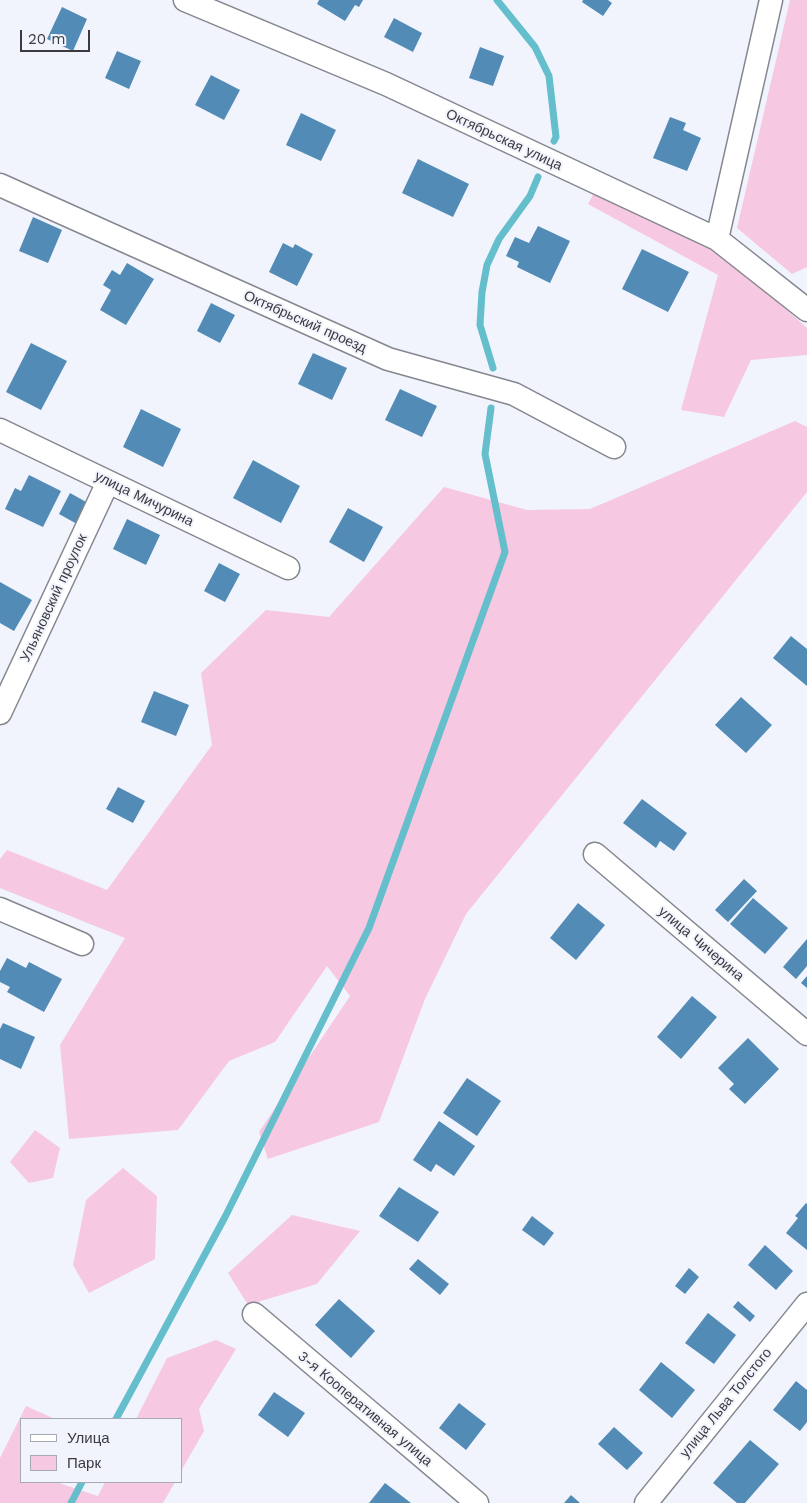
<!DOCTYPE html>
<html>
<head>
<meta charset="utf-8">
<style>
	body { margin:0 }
	#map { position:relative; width:807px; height:1503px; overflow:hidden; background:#f1f4fd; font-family:"Work Sans",sans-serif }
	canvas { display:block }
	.legend { position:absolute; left:20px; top:1418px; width:162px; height:65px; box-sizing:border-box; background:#f1f4fd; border:1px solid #a8aab1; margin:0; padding:6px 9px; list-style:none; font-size:15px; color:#3a3b3e }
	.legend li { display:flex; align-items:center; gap:10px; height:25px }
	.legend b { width:25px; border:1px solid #a8aab1 }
	.scale { position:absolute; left:20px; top:30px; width:70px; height:22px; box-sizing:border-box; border:2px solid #3a3b3e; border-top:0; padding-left:6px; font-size:15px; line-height:18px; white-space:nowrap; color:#3a3b3e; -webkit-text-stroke:4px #f1f4fd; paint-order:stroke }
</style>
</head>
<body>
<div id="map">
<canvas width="807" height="1503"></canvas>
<ul class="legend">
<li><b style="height:6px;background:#fff"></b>Улица</li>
<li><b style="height:14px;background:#f6c8e1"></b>Парк</li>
</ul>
<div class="scale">20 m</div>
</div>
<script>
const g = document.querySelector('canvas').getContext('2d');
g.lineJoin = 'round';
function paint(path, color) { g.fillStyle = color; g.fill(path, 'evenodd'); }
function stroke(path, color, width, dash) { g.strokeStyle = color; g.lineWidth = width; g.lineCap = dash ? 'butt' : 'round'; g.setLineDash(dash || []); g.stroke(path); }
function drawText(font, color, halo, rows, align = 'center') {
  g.font = font + ' "Work Sans",sans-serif'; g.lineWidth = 4; g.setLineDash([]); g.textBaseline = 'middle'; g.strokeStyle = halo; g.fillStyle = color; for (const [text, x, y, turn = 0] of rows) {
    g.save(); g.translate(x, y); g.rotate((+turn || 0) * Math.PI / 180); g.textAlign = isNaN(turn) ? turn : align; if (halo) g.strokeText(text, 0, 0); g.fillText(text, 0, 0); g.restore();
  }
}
const green = new Path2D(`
	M 790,0 L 807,0 L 807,267 L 792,274 L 737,228 Z
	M 597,187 L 724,254 L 807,328 L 807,355 L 751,360 L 724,417 L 681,410 L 718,275 L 588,204 Z
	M 795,421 L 807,427 L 807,492 L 466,914 L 425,999 L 379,1122 L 268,1159 L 259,1132 L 350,996 L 327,966 L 275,1042 L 229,1061 L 178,1130 L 69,1139 L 60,1045 L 125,938 L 0,888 L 0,859 L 7,850 L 107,890 L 212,745 L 201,673 L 266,610 L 329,617 L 444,487 L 527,510 L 590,509 Z
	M 35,1130 L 60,1148 L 53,1178 L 29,1183 L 10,1162 Z
	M 123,1168 L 157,1196 L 155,1259 L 89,1293 L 73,1265 L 86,1200 Z
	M 292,1215 L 360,1231 L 317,1284 L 248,1305 L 228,1273 Z
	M 216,1340 L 236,1349 L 199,1409 L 204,1431 L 181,1471 L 181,1419 L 136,1419 L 167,1358 Z
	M 26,1406 L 55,1419 L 21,1419 L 21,1482 L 56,1482 L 98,1496 L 105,1482 L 175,1482 L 163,1503 L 0,1503 L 0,1458 Z`);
const stream = new Path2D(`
	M 497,0 L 535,47 L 549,76 L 556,137 L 554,141
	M 493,368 L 480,325 L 482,292 L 487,265 L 499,239 L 530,196 L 538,177
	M 116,1419 L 225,1217 L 369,928 L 505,552 L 485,454 L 491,408
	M 71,1503 L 82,1482`);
const building = new Path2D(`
	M 319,0 L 363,0 L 359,7 L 355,5 L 345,21 L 317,4 Z
	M 583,0 L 608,0 L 612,3 L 603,16 L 582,2 Z
	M 62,7 L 87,19 L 73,51 L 47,39 Z
	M 394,18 L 422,33 L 413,52 L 384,37 Z
	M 480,47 L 504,56 L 493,86 L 469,78 Z
	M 117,51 L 141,61 L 129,89 L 105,78 Z
	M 211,75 L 240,90 L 224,120 L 195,105 Z
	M 301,113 L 336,130 L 321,161 L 286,145 Z
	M 670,117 L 686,123 L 683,130 L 701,138 L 687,171 L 653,158 Z
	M 418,159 L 469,184 L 453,217 L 402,193 Z
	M 33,217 L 62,230 L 48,263 L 19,251 Z
	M 538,226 L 570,241 L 550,283 L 517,267 L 519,262 L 506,256 L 515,237 L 529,243 Z
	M 283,243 L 293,248 L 295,244 L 313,254 L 297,286 L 269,272 Z
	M 642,249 L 689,272 L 668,312 L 622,289 Z
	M 127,263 L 154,279 L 126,325 L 100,310 L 111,290 L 103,285 L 112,270 L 120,275 Z
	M 211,303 L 235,315 L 220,343 L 197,331 Z
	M 31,343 L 67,361 L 41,410 L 6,392 Z
	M 313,353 L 347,368 L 332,400 L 298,384 Z
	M 400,389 L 437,406 L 422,437 L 385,420 Z
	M 141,409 L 181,429 L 163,467 L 123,447 Z
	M 253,460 L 300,486 L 281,523 L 233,498 Z
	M 29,475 L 61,491 L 43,527 L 5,509 L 15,488 L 21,491 Z
	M 70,493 L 88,503 L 77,524 L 59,514 Z
	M 348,508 L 383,527 L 364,562 L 329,542 Z
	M 127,519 L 160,535 L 146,565 L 113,549 Z
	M 219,563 L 240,574 L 225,602 L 204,591 Z
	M 0,582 L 32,600 L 14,631 L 0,623 Z
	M 791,636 L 807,649 L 807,686 L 773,658 Z
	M 154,691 L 189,705 L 176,736 L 141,722 Z
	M 741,697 L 772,725 L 746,753 L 715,725 Z
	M 118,787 L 145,801 L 133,823 L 106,809 Z
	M 642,799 L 687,833 L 674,851 L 660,841 L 656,848 L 623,823 Z
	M 744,879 L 757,891 L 728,922 L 715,910 Z
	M 753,898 L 788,928 L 765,954 L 730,924 Z
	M 578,903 L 605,925 L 576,960 L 550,938 Z
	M 807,939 L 807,966 L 796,979 L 783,967 Z
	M 7,958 L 26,968 L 29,962 L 62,979 L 44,1012 L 7,992 L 10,987 L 0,982 L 0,971 Z
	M 807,976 L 807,988 L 801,983 Z
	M 692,996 L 717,1017 L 681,1059 L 657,1037 Z
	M 3,1023 L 35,1037 L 21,1069 L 0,1059 L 0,1029 Z
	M 748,1038 L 779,1069 L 745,1104 L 729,1089 L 734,1084 L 718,1068 Z
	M 467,1078 L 501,1101 L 477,1136 L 443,1113 Z
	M 439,1121 L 475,1146 L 454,1176 L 436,1164 L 431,1172 L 413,1160 Z
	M 399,1187 L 439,1212 L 418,1242 L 379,1216 Z
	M 806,1203 L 807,1204 L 807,1250 L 786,1233 L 798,1218 L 795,1216 Z
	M 532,1216 L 554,1233 L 544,1246 L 522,1230 Z
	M 765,1245 L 793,1271 L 776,1290 L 748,1265 Z
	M 418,1259 L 449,1284 L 440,1295 L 409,1269 Z
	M 689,1268 L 699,1277 L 685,1294 L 675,1286 Z
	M 339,1299 L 375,1331 L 351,1358 L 315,1325 Z
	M 738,1301 L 755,1316 L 750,1322 L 733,1307 Z
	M 708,1313 L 736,1335 L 714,1364 L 685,1343 Z
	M 661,1362 L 695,1390 L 672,1418 L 639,1390 Z
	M 796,1381 L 807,1390 L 807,1422 L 800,1431 L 773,1410 Z
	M 274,1392 L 305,1413 L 288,1437 L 258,1415 Z
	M 459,1403 L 486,1424 L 466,1450 L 439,1428 Z
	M 614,1427 L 643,1453 L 627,1470 L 598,1444 Z
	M 750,1440 L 779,1464 L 745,1503 L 737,1503 L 713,1483 Z
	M 385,1483 L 411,1503 L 369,1503 Z
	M 571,1495 L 580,1503 L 564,1503 Z`);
const street = new Path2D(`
	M 185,0 L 386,84 L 717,239 L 807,310
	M 0,185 L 388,359 L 514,394 L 614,447
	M 717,239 L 771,0
	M 0,430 L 288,568
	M 0,713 L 108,482
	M 595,854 L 807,1034
	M 0,909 L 82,944
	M 254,1314 L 477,1503
	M 646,1503 L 807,1304`);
const streetNames = [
	["Октябрьская улица",504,140,25],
	["Октябрьский проезд",305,322,24],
	["улица Мичурина",144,499,26],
	["Ульяновский проулок",54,598,-65],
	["улица Чичерина",701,944,40],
	["улица Льва Толстого",726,1403,-51],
	["3-я Кооперативная улица",365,1409,40]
];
paint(green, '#f6c8e1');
stroke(stream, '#64becb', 7);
paint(building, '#528bb5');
stroke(street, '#858790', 25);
stroke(street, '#fff', 22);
drawText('14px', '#3a3b3e', '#f1f4fd', streetNames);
</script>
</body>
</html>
